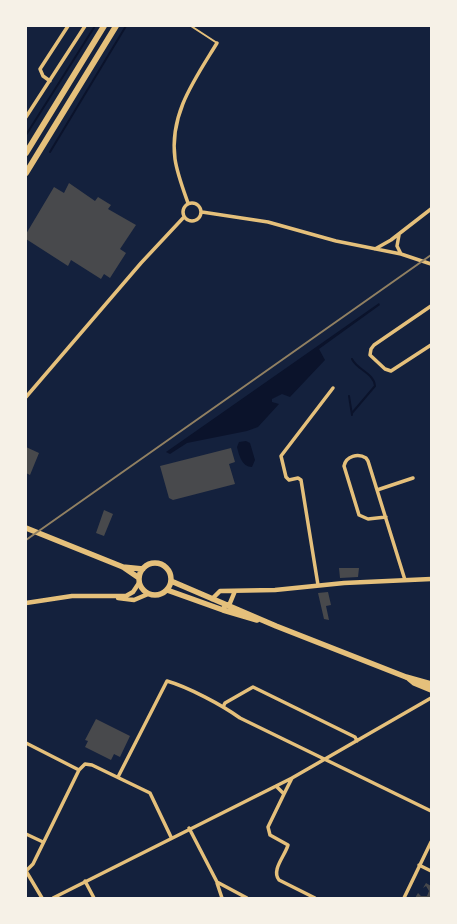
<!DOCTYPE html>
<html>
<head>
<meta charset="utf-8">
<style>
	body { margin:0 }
	#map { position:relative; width:457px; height:924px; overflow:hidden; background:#14213d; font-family:Ubuntu,sans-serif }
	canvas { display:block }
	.frame { position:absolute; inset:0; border:27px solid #f6f1e7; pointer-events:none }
</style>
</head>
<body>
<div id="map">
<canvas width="457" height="924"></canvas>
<div class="frame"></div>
</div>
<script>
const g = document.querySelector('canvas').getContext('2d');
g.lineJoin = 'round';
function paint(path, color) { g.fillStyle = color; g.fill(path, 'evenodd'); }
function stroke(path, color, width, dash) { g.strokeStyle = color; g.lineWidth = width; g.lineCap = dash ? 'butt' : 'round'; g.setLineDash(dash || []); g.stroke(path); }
const water = new Path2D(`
	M 379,303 L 380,305 L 319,349 L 325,360 L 290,397 L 282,394 L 272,399 L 272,402 L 279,404 L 258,427 L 247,431 L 187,443 L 170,454 L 166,452 Z
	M 246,441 L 250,443 L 255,460 L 252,467 C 242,467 239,455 237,447 L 239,442 Z`);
const stream = new Path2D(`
	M 26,135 L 95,26
	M 50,152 L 126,26
	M 349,396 L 352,415
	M 352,413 L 375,386 C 374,373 357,370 352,359`);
const building = new Path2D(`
	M 69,183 L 95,201 L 98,197 L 111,205 L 108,209 L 136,225 L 120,249 L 126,253 L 110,278 L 104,274 L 101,279 L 71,260 L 68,266 L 26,239 L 26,234 L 54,187 L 64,193 Z
	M 26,447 L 39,453 L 30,475 L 26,473 Z
	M 231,448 L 235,462 L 229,464 L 235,484 L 173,500 L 169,498 L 160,466 Z
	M 104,510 L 113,514 L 104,536 L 96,533 Z
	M 339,568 L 359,568 L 358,577 L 340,578 Z
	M 328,592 L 331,605 L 326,606 L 329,620 L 324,619 L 318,593 Z
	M 96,719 L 130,736 L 120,757 L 114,754 L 111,760 L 85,747 L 88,741 L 85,740 Z
	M 426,883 L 431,886 L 431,898 L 415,898 L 418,893 L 421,896 L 427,896 L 429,891 L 426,886 L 423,888 Z`);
const service = new Path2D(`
	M 191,26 L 217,43`);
const minor = new Path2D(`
	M 50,81 L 43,76 L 40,69 L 68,26
	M 26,117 L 85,26
	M183 212a9 9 0 1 1 18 0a9 9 0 1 1-18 0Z
	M 188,203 C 183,189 177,173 175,159 C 169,114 195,79 217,43
	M 202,212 L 268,222 L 336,241 L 401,254 L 431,264
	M 399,235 L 397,246 L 401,254
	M 375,249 L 391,240 L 431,209
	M 431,306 L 374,345 L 371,349 L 370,355 L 385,369 L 391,371 L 431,345
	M 26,397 L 141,263 L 184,217
	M 377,490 L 413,478
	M 386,517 L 368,519 L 359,515 L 344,466 C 346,456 358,453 366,458 L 368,461 L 405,580
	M 318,585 L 301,480 L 298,478 L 289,480 L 286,477 L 281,456 L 333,388
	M 223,707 L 225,703 L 253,687 L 355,737 L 357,741
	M 26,743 L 79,770
	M 118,777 L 167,681 C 188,687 222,705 240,718 L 431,811
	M 276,786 L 284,794 L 292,778
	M 284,794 L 268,827 L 270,835 L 288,845 C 285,856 271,870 279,880 L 315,898
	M 189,828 L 217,882 L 247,898
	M 26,834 L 43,842
	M 419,865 L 431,871
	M 26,871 L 33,864 L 79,770 L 85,764 L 92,765 L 150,793 L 171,837
	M 26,871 L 42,898
	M 85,881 L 94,898
	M 217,883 L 222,898
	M 53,898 L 292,778 L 431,698
	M 404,898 L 431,842`);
const tertiary = new Path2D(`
	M 118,598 L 134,600 L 148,594
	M 212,599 L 220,591 L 275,590 L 344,583 L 431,579
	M 26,603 L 72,596 L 126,596 L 133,592 L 139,583
	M 224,607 L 230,603 L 235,591`);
const primary = new Path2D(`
	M 26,528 L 123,567 L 139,578
	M139 579a16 16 0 1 1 32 0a16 16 0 1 1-32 0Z
	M 123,567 L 143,569
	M 171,581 L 276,626 L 406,677 L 431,684
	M 167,590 L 223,610 L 257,620
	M 408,678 L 414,683 L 431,690`);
const trunk = new Path2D(`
	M 26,153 L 104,26
	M 26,173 L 116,26`);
const rail = new Path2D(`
	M 26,540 L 431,255`);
paint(water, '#0b132b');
stroke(stream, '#0b132b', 2);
paint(building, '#48494c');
stroke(service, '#e5c07b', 2);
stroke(minor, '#e5c07b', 3.5);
stroke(tertiary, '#e5c07b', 4.5);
stroke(primary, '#e5c07b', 5.5);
stroke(trunk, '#e5c07b', 6);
stroke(rail, '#918062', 2);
</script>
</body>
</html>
